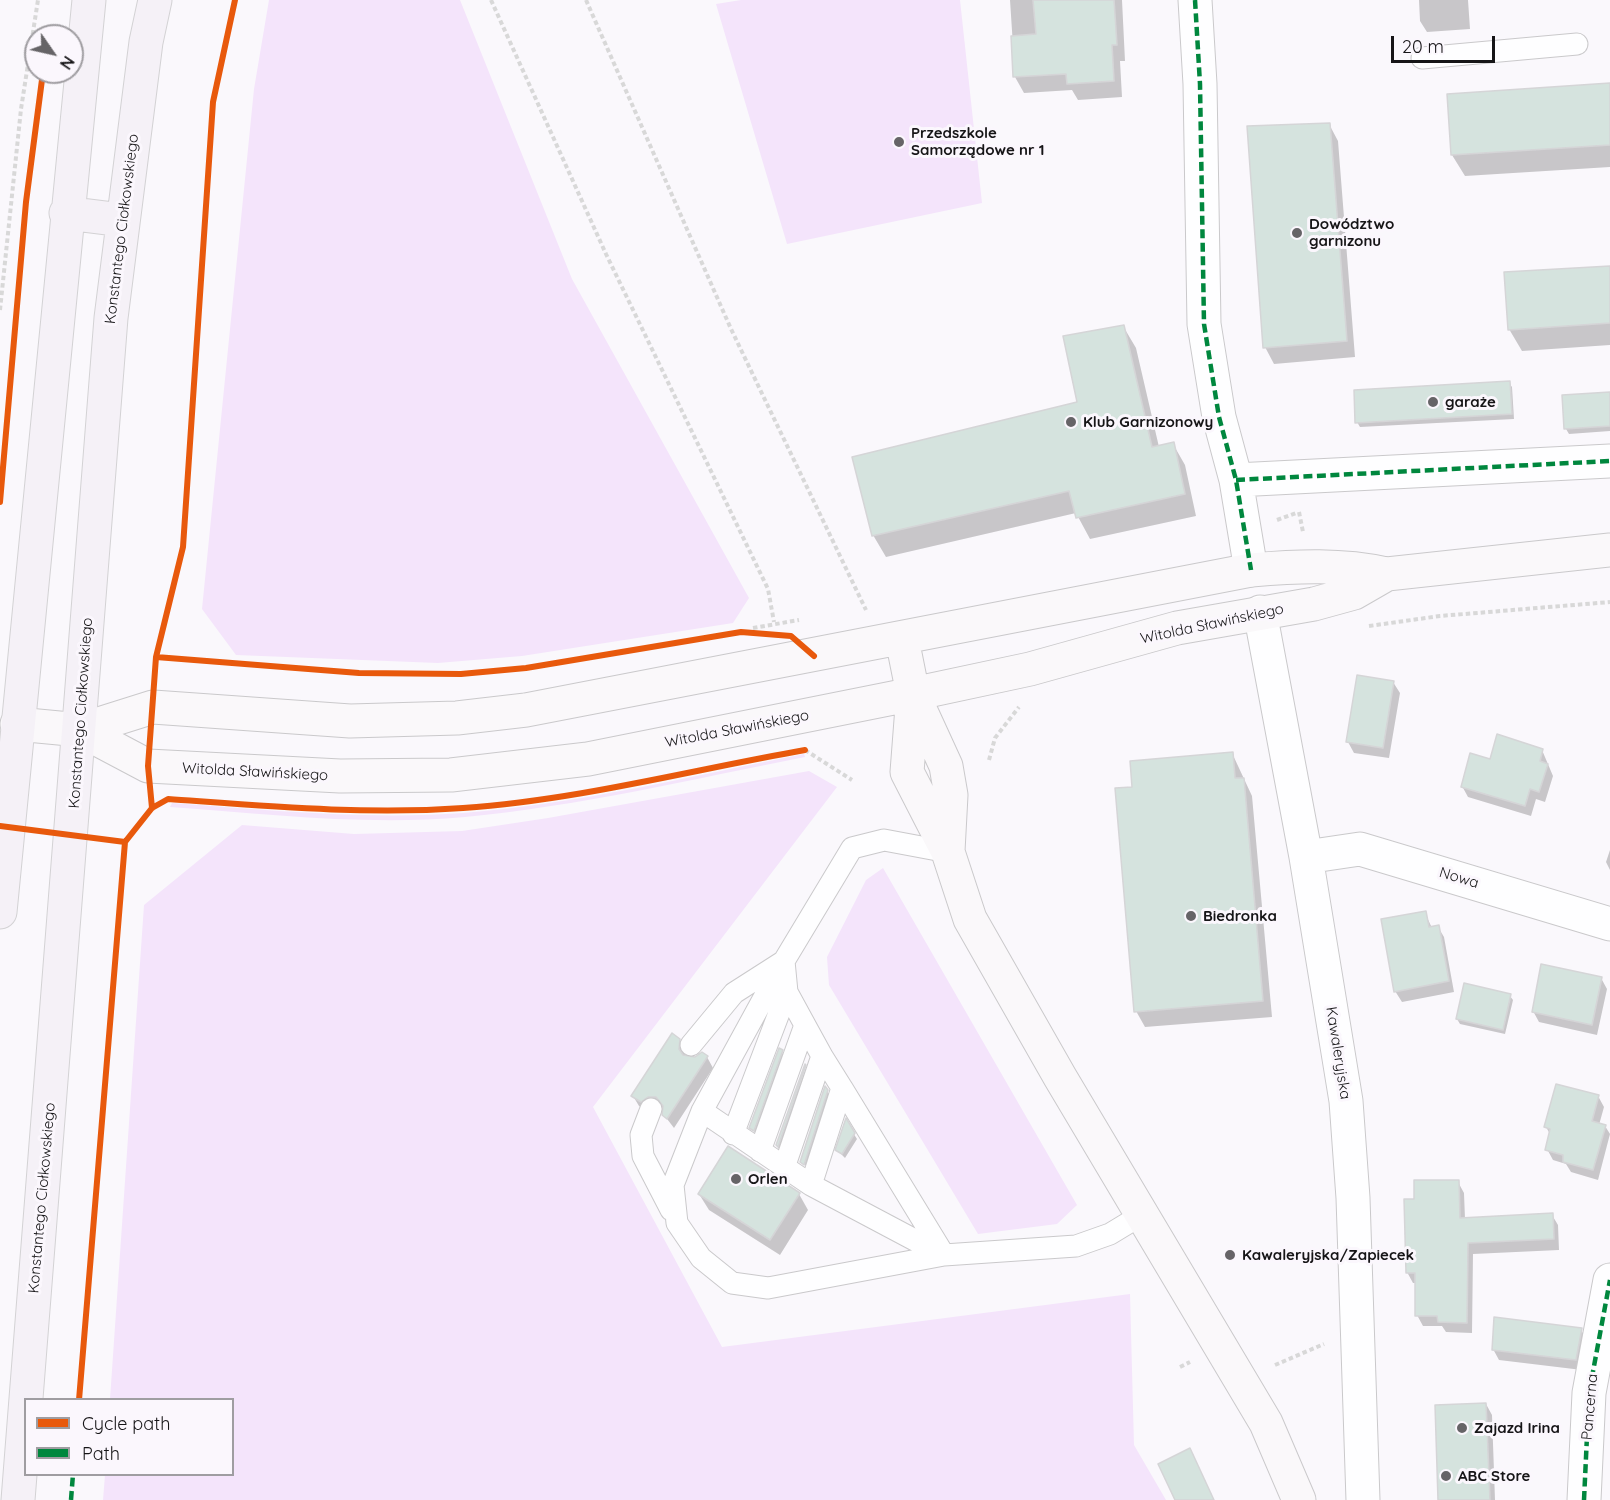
<!DOCTYPE html>
<html>
<head>
<meta charset="utf-8">
<style>
	body { margin:0 }
	#map { position:relative; width:1610px; height:1500px; overflow:hidden; background:#faf8fc; font-family:Quicksand,sans-serif }
	canvas { display:block }
	.legend { position:absolute; left:24px; top:1398px; width:210px; height:78px; box-sizing:border-box; background:#fbf7fd; border:2px solid #9f9da1; margin:0; padding:8px 10px; list-style:none; font-size:18px; color:#161517 }
	.legend li { display:flex; align-items:center; gap:12px; height:30px }
	.legend b { width:30px; border:2px solid #9f9da1 }
	.north { position:absolute; left:24px; top:24px; width:60px; height:60px; box-sizing:border-box; background:#fbf7fd; border:2px solid #9f9da1; border-radius:50%; rotate:124deg; font-size:16px; font-weight:700; line-height:24px; text-align:center; color:#161517 }
	.north::after { content:''; display:block; margin:auto; width:21px; height:27px; background:#666467; clip-path:polygon(50% 0,100% 100%,50% 72%,0 100%) }
	.scale { position:absolute; left:1391px; top:36px; width:104px; height:27px; box-sizing:border-box; border:3px solid #161517; border-top:0; padding-left:8px; font-size:18px; line-height:21px; white-space:nowrap; color:#161517; -webkit-text-stroke:4px #fbf7fd; paint-order:stroke }
</style>
</head>
<body>
<div id="map">
<canvas width="1610" height="1500"></canvas>
<ul class="legend">
<li><b style="height:8px;background:#e8590c"></b>Cycle path</li>
<li><b style="height:8px;background:#00873e"></b>Path</li>
</ul>
<div class="north">N</div>
<div class="scale">20 m</div>
</div>
<script>
const g = document.querySelector('canvas').getContext('2d');
g.lineJoin = 'round';
function paint(path, color) { g.fillStyle = color; g.fill(path, 'evenodd'); }
function stroke(path, color, width, dash) { g.strokeStyle = color; g.lineWidth = width; g.lineCap = dash ? 'butt' : 'round'; g.setLineDash(dash || []); g.stroke(path); }
function drawText(font, color, halo, rows, align = 'center') {
  g.font = font + ' Quicksand,sans-serif'; g.lineWidth = 6; g.setLineDash([]); g.textBaseline = 'middle'; g.strokeStyle = halo; g.fillStyle = color; for (const [text, x, y, turn = 0] of rows) {
    g.save(); g.translate(x, y); g.rotate((+turn || 0) * Math.PI / 180); g.textAlign = isNaN(turn) ? turn : align; if (halo) g.strokeText(text, 0, 0); g.fillText(text, 0, 0); g.restore();
  }
}
const green = new Path2D(`
	M 269,0 L 460,0 L 572,279 L 749,598 L 733,623 L 522,656 L 438,663 L 236,655 L 202,609 L 254,89 Z
	M 741,0 L 960,0 L 982,203 L 787,244 L 716,4 Z
	M 804,754 L 805,757 C 693,779 580,806 465,817 C 367,826 268,814 170,807 L 172,803 C 269,810 365,820 463,813 C 578,804 692,776 804,754 Z
	M 809,771 L 837,787 L 593,1107 L 722,1347 L 1130,1294 L 1134,1445 L 1166,1500 L 103,1500 L 105,1475 L 232,1474 L 232,1400 L 110,1399 L 144,905 L 242,825 L 354,834 L 462,831 L 548,818 Z
	M 883,868 L 1077,1205 L 1057,1224 L 978,1234 L 829,985 L 827,957 L 866,880 Z`);
const shadow = new Path2D(`
	M 1010,0 L 1122,0 L 1125,61 L 1120,61 L 1122,97 L 1078,100 L 1072,90 L 1024,93 L 1015,77 Z
	M 1419,0 L 1468,0 L 1470,29 L 1427,32 L 1420,21 Z
	M 1610,85 L 1610,167 L 1465,176 L 1452,155 L 1448,95 Z
	M 1329,124 L 1338,141 L 1355,357 L 1274,364 L 1265,347 Z
	M 1610,267 L 1610,345 L 1522,351 L 1509,329 Z
	M 1123,326 L 1136,348 L 1159,447 L 1173,444 L 1185,465 L 1196,516 L 1090,539 L 1076,513 L 886,557 L 873,535 L 1079,404 Z
	M 1509,383 L 1512,387 L 1514,419 L 1360,427 L 1357,422 Z
	M 1610,393 L 1610,431 L 1569,434 L 1566,429 L 1564,396 Z
	M 1393,682 L 1400,693 L 1389,758 L 1354,753 L 1348,742 Z
	M 1542,750 L 1553,776 L 1545,802 L 1536,799 L 1531,816 L 1468,797 L 1462,786 Z
	M 1232,753 L 1252,796 L 1272,1017 L 1145,1027 L 1136,1011 L 1134,788 Z
	M 1610,850 L 1610,870 L 1606,862 Z
	M 1425,913 L 1432,928 L 1438,927 L 1444,937 L 1454,992 L 1402,1002 L 1395,991 Z
	M 1601,978 L 1607,989 L 1597,1035 L 1539,1022 L 1533,1011 Z
	M 1510,996 L 1513,1000 L 1505,1034 L 1460,1024 L 1457,1019 Z
	M 679,1040 L 686,1051 L 685,1057 L 707,1057 L 713,1068 L 674,1128 L 664,1115 L 664,1108 L 655,1107 L 648,1112 L 639,1106 L 633,1096 Z
	M 781,1051 L 784,1056 L 756,1134 L 751,1127 Z
	M 806,1068 L 807,1071 L 780,1151 L 777,1145 Z
	M 826,1089 L 830,1096 L 807,1166 L 801,1162 Z
	M 1598,1096 L 1604,1107 L 1599,1125 L 1605,1126 L 1610,1134 L 1598,1180 L 1571,1172 L 1566,1164 L 1553,1160 L 1547,1149 L 1550,1134 L 1546,1127 Z
	M 846,1122 L 857,1139 L 845,1158 L 837,1150 Z
	M 1458,1182 L 1464,1193 L 1465,1219 L 1552,1215 L 1558,1225 L 1559,1250 L 1473,1254 L 1472,1333 L 1446,1332 L 1442,1326 L 1423,1326 L 1417,1315 L 1417,1283 L 1413,1283 L 1407,1272 L 1415,1200 Z
	M 699,1194 L 799,1194 L 808,1210 L 780,1255 L 709,1210 Z
	M 1581,1330 L 1587,1340 L 1582,1370 L 1499,1360 L 1493,1349 Z
	M 1486,1404 L 1492,1415 L 1495,1500 L 1440,1500 Z`);
const building = new Path2D(`
	M 1033,0 L 1114,0 L 1117,45 L 1112,45 L 1114,81 L 1067,84 L 1066,74 L 1013,77 L 1011,36 L 1036,34 Z
	M 1610,83 L 1610,145 L 1451,155 L 1447,94 Z
	M 1330,123 L 1347,341 L 1263,348 L 1247,126 Z
	M 1610,266 L 1610,323 L 1508,330 L 1504,272 Z
	M 1124,325 L 1152,447 L 1174,442 L 1185,494 L 1076,518 L 1069,491 L 872,536 L 852,457 L 1077,402 L 1063,336 Z
	M 1510,381 L 1512,414 L 1355,423 L 1354,390 Z
	M 1610,392 L 1610,426 L 1564,429 L 1562,395 Z
	M 1357,675 L 1394,681 L 1383,748 L 1346,742 Z
	M 1497,734 L 1543,749 L 1540,761 L 1548,764 L 1539,792 L 1530,789 L 1525,806 L 1461,787 L 1470,753 L 1490,759 Z
	M 1233,752 L 1235,778 L 1244,778 L 1263,1001 L 1134,1012 L 1115,788 L 1132,787 L 1130,761 Z
	M 1426,911 L 1429,927 L 1439,925 L 1449,981 L 1394,992 L 1381,919 Z
	M 1541,964 L 1602,977 L 1592,1025 L 1532,1012 Z
	M 1464,983 L 1511,994 L 1503,1030 L 1456,1019 Z
	M 672,1033 L 680,1039 L 679,1049 L 683,1055 L 695,1057 L 702,1052 L 708,1056 L 667,1119 L 662,1115 L 663,1106 L 656,1097 L 648,1097 L 641,1102 L 631,1096 Z
	M 779,1048 L 783,1050 L 754,1131 L 749,1128 Z
	M 805,1064 L 806,1065 L 778,1147 L 776,1145 Z
	M 1556,1084 L 1599,1095 L 1592,1121 L 1606,1125 L 1593,1170 L 1563,1162 L 1563,1155 L 1545,1150 L 1550,1129 L 1544,1127 Z
	M 825,1086 L 828,1090 L 804,1165 L 800,1162 Z
	M 846,1118 L 855,1133 L 842,1154 L 835,1150 Z
	M 728,1146 L 800,1193 L 770,1240 L 698,1194 Z
	M 1414,1180 L 1459,1180 L 1460,1218 L 1553,1213 L 1554,1239 L 1468,1243 L 1467,1323 L 1438,1322 L 1437,1316 L 1415,1316 L 1415,1273 L 1406,1273 L 1404,1199 L 1414,1199 Z
	M 1494,1317 L 1582,1328 L 1576,1360 L 1492,1350 Z
	M 1486,1403 L 1490,1500 L 1438,1500 L 1435,1405 Z
	M 1190,1448 L 1214,1500 L 1175,1500 L 1158,1464 Z`);
const path = new Path2D(`
	M 491,0 L 606,254 L 768,589 L 774,622
	M 586,0 L 731,329 L 866,610
	M 0,310 L 21,109 L 38,0
	M 1299,512 L 1303,532
	M 1277,520 L 1296,513
	M 1369,626 L 1440,616 L 1610,602
	M 753,628 L 799,620
	M 805,750 L 852,780
	M 989,760 L 995,738 L 1019,707
	M 1275,1365 L 1324,1344
	M 1180,1367 L 1190,1362`);
const lane = new Path2D(`
	M 1422,58 L 1577,44
	M 691,1045 L 734,993 L 784,961 L 787,992 L 733,1134
	M 842,1088 L 944,1255 L 1076,1246 L 1110,1234 L 1143,1214
	M 651,1109 L 641,1135 L 643,1156 L 671,1210
	M 702,1111 L 811,1185 L 943,1255
	M 760,1151 L 805,1025 L 787,992
	M 784,1168 L 822,1056 L 805,1025
	M 811,1185 L 842,1088 L 822,1056
	M 944,1255 L 768,1288 L 732,1283 L 701,1258 L 677,1223 L 673,1185 L 702,1111 L 784,961 L 852,848 L 884,840 L 948,852`);
const street = new Path2D(`
	M 1195,0 L 1200,84 L 1204,324 L 1219,417 L 1236,480 L 1251,570
	M 1236,480 L 1610,461
	M 1260,612 L 1306,857 L 1346,1101 L 1353,1198 L 1363,1500
	M 1306,857 L 1360,849 L 1610,924
	M 1584,1500 L 1589,1393 L 1610,1280`);
const secondary = new Path2D(`
	M 902,639 L 913,694 L 946,766 L 951,795 L 948,851
	M 913,694 L 907,772 L 948,852 L 970,919 L 1060,1077 L 1266,1423 L 1299,1500
	M 17,724 L 80,730 L 148,766 L 340,776 L 451,775 L 588,759 L 913,694 L 1030,669 L 1177,628 L 1314,604 L 1354,593 L 1387,574
	M 80,730 L 153,707 L 350,721 L 457,718 L 526,710 L 1251,570 C 1298,566 1341,564 1387,574 L 1610,550`);
const primary = new Path2D(`
	M 66,213 L 122,220
	M 0,912 L 89,0
	M 18,1500 L 111,318 L 146,42 L 155,0`);
const quiet = new Path2D(`
	M 1195,0 L 1200,84 L 1204,324 L 1219,417 L 1236,480 L 1251,570
	M 1236,480 L 1610,461
	M 71,1500 L 73,1474
	M 1584,1500 L 1589,1393 L 1610,1280`);
const cycleway = new Path2D(`
	M 0,502 L 26,202 L 43,72
	M 156,657 L 359,673 L 461,674 L 526,668 L 741,632 L 791,636 L 814,656
	M 152,808 L 148,766 L 156,657 L 183,547 L 213,102 L 235,0
	M 0,826 L 125,842
	M 79,1400 L 125,842 L 152,808 L 168,799 C 266,806 365,815 463,808 C 579,800 691,770 805,750`);
const markers = [
	[899,142,6,"#666467"],
	[1297,233,6,"#666467"],
	[1433,402,6,"#666467"],
	[1071,422,6,"#666467"],
	[1191,916,6,"#666467"],
	[736,1179,6,"#666467"],
	[1230,1255,6,"#666467"],
	[1462,1428,6,"#666467"],
	[1446,1476,6,"#666467"]
];
const poiNames = [
	["Przedszkole",911,133],
	["Samorządowe nr 1",911,150],
	["Dowództwo",1309,224],
	["garnizonu",1309,241],
	["garaże",1445,402],
	["Klub Garnizonowy",1083,422],
	["Biedronka",1203,916],
	["Orlen",748,1179],
	["Kawaleryjska/Zapiecek",1242,1255],
	["Zajazd Irina",1474,1428],
	["ABC Store",1458,1476]
];
const streetNames = [
	["Konstantego Ciołkowskiego",122,229,-83],
	["Witolda Sławińskiego",1212,624,-12],
	["Konstantego Ciołkowskiego",81,713,-86],
	["Witolda Sławińskiego",737,729,-11],
	["Witolda Sławińskiego",255,772,3],
	["Nowa",1459,878,17],
	["Kawaleryjska",1338,1053,81],
	["Konstantego Ciołkowskiego",42,1198,-85],
	["Pancerna",1590,1407,-85]
];
paint(green, '#f4e4fb');
paint(shadow, '#0003');
paint(building, '#d5e3de');
stroke(building, '#d5d5d7', 1.5);
stroke(lane, '#cac9cb', 23);
stroke(street, '#cac9cb', 35);
stroke(secondary, '#cac9cb', 35);
stroke(primary, '#d3d2d4', 35);
stroke(path, '#d8d8d8', 4, [4.5, 3]);
stroke(lane, '#fefeff', 21);
stroke(street, '#fefeff', 33);
stroke(secondary, '#faf8fa', 33);
stroke(primary, '#f5f1f7', 33);
stroke(quiet, '#00873e', 4.5, [9, 4.5]);
stroke(cycleway, '#e8590c', 6);
for (const [x, y, r, color] of markers) { const dot = new Path2D(); dot.arc(x, y, r, 0, 2 * Math.PI); g.fillStyle = color; g.fill(dot); stroke(dot, '#fbf7fd', 2); }
drawText('bold 15px', '#161517', '#fbf7fd', poiNames, 'left');
drawText('15px', '#161517', '#fbf7fd', streetNames);
</script>
</body>
</html>
